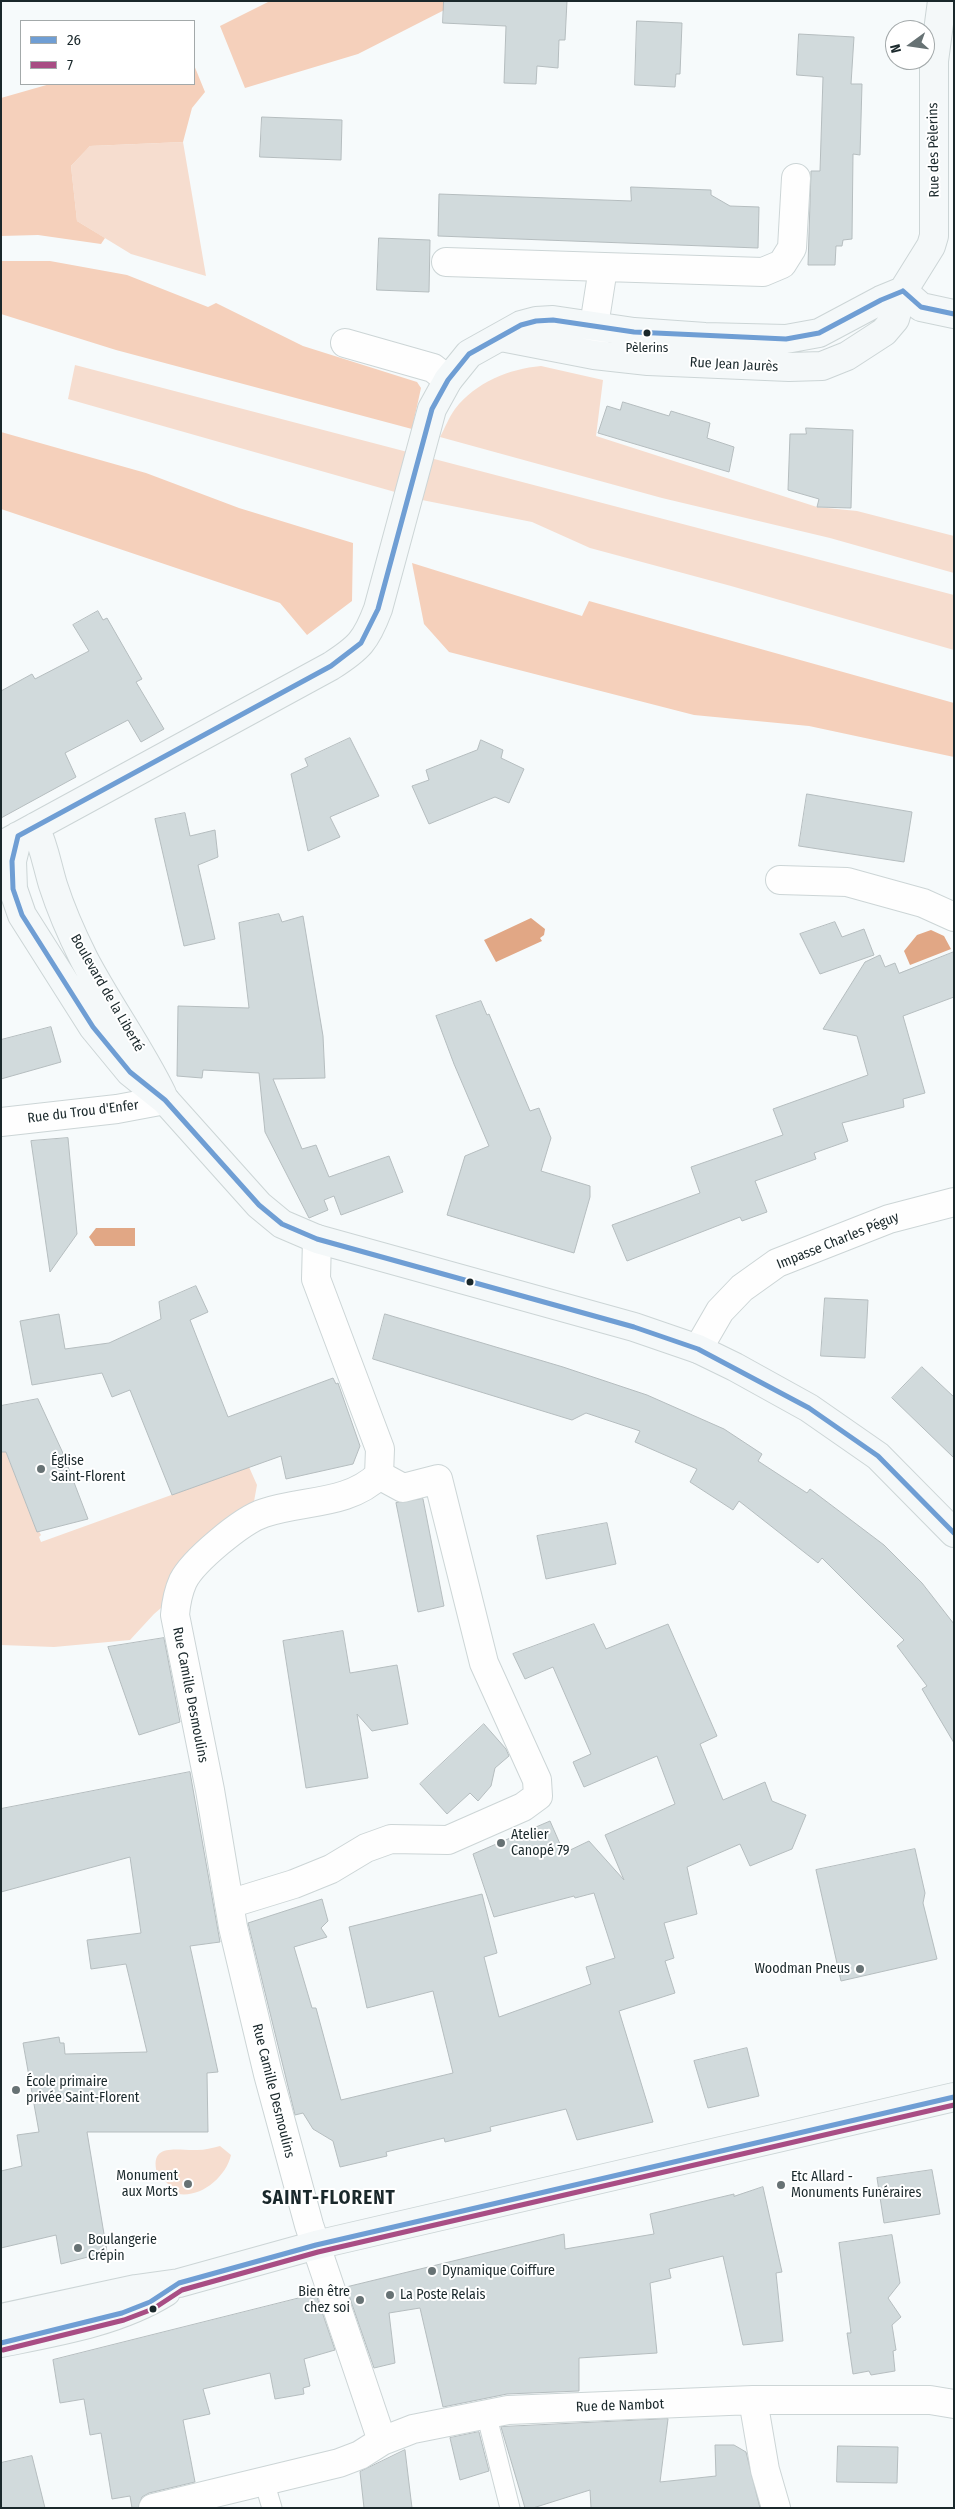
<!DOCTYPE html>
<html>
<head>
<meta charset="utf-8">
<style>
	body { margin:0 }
	#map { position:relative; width:955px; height:2509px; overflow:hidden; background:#f6fafb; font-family:"Fira Sans Condensed",sans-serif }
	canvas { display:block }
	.frame { position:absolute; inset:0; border:2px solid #1a282b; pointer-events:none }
	.legend { position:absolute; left:20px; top:20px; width:175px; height:65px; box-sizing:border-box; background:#fff; border:1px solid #a3a9aa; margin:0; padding:6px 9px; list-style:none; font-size:15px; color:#1a282b }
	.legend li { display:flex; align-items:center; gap:10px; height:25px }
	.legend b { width:25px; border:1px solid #a3a9aa }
	.north { position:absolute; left:885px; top:20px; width:50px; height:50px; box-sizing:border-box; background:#fff; border:1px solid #a3a9aa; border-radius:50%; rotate:256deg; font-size:14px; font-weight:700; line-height:20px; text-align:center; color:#1a282b }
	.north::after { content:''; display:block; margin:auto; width:18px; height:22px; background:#677274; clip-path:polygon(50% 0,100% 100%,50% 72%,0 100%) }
</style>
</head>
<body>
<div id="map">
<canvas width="955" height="2509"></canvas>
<div class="frame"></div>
<ul class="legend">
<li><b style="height:6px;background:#6f9ed4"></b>26</li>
<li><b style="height:6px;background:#a84d84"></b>7</li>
</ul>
<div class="north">N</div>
</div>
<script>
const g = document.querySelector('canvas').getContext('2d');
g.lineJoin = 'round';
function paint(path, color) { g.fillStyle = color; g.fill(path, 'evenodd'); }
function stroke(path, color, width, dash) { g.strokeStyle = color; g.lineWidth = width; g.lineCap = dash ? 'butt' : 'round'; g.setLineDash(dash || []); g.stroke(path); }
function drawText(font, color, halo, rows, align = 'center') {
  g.font = font + ' "Fira Sans Condensed",sans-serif'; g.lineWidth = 4; g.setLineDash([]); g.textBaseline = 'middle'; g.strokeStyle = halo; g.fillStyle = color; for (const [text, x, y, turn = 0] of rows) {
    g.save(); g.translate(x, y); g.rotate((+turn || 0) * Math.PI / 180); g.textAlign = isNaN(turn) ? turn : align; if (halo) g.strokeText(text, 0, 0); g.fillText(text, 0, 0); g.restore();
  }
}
const green = new Path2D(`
	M 183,142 L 206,276 L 131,254 L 77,221 L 71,166 L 90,146 Z
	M 75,365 L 954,595 L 954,650 L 731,586 L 590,548 L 532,522 L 422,500 L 428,478 L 401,472 L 395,492 L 68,399 Z
	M 541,366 L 603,380 L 596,436 L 817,507 L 857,511 L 954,536 L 954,573 L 830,538 L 662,498 L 440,437 C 445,428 449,417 455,409 C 476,382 509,369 541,366 Z
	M 1,1452 L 6,1452 L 32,1519 L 41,1535 L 39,1537 L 41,1542 L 249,1467 L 257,1485 L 253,1507 L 203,1538 L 176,1575 L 168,1602 L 154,1614 L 130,1640 L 54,1647 L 1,1645 Z
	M 220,2146 L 231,2155 C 226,2177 201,2198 178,2194 L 157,2173 C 149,2142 178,2151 197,2150 C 205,2150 212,2148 220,2146 Z`);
const forest = new Path2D(`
	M 270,1 L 462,1 L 358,54 L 245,88 L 220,26 Z
	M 194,65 L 205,92 L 192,108 L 183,142 L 90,146 L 71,166 L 77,221 L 105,238 L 101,244 L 38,235 L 1,236 L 1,98 L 50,84 L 194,84 Z
	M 1,261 L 50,261 L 127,275 L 208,307 L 216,303 L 303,346 L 417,382 L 421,388 L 412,429 L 116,350 L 1,314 Z
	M 1,432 L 146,473 L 239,508 L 353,543 L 352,601 L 307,635 L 280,603 L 1,509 Z
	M 412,563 L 582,616 L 589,601 L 954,703 L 954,757 L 809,726 L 694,715 L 449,652 L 424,624 Z`);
const water = new Path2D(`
	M 531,918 L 545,929 L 544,935 L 540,938 L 542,941 L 496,962 L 484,940 Z
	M 931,930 L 944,936 L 951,949 L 910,965 L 904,951 L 917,935 Z
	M 96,1228 L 135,1228 L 135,1246 L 95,1246 L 89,1237 Z`);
const building = new Path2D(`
	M 444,1 L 567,1 L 565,40 L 559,40 L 558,68 L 537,66 L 536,84 L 504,83 L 506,26 L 443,23 Z
	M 637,21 L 682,23 L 680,74 L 676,74 L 675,87 L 635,85 Z
	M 799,34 L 854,37 L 851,84 L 862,84 L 860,155 L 853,154 L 852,239 L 843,240 L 842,246 L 836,246 L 835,265 L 808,265 L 811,171 L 820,171 L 823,77 L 797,75 Z
	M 262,117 L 342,120 L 341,160 L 260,157 Z
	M 631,187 L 711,190 L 711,195 L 730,206 L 759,207 L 758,248 L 438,236 L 439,194 L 631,201 Z
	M 379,238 L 430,240 L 429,292 L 377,290 Z
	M 623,402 L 669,416 L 671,411 L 710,423 L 707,438 L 734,447 L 729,472 L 598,433 L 607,406 L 620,410 Z
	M 806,428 L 853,430 L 851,508 L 817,507 L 819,499 L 788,490 L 790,434 L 806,434 Z
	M 98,611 L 103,620 L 107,618 L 142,679 L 136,682 L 164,729 L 141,742 L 128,720 L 65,753 L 76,777 L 1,818 L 1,691 L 32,674 L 35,679 L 89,651 L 73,625 Z
	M 350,738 L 379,796 L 330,817 L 340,837 L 308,851 L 291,774 L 308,766 L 305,759 Z
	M 481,740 L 503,750 L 501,758 L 524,769 L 509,803 L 495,797 L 429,824 L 412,786 L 429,780 L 426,770 L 477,750 Z
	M 807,794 L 912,812 L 904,862 L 799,846 Z
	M 185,813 L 190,836 L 215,830 L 218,857 L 198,865 L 215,939 L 184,946 L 155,819 Z
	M 279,914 L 282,922 L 303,916 L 323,1036 L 325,1078 L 273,1079 L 302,1149 L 316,1145 L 329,1177 L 389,1156 L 403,1192 L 341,1215 L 334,1196 L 324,1200 L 328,1210 L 309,1218 L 265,1132 L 259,1073 L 203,1070 L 202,1078 L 177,1076 L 178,1006 L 249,1008 L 239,923 Z
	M 835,922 L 842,937 L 864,929 L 874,955 L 820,974 L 800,934 Z
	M 954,952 L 954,997 L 903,1016 L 925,1093 L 903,1099 L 904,1107 L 842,1123 L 848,1141 L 814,1153 L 816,1159 L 755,1181 L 767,1212 L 742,1221 L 740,1217 L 627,1261 L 612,1225 L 700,1193 L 691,1167 L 783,1135 L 773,1109 L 868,1075 L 857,1036 L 823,1029 L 865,962 L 880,955 L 885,967 L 895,963 L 899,973 Z
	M 481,1001 L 487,1015 L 489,1014 L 530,1111 L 539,1108 L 551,1138 L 541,1171 L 590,1186 L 590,1197 L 574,1253 L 447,1215 L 465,1156 L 489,1146 L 454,1064 L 436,1016 Z
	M 51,1027 L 61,1062 L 1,1079 L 1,1040 Z
	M 68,1138 L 77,1234 L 50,1272 L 31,1141 Z
	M 196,1286 L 208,1312 L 190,1320 L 228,1417 L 333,1378 L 336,1384 L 338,1383 L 360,1446 L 353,1464 L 286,1479 L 281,1456 L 172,1495 L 130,1390 L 112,1397 L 102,1373 L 32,1385 L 20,1321 L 59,1314 L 65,1349 L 109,1343 L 161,1319 L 159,1302 Z
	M 825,1298 L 868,1300 L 865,1358 L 821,1356 Z
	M 385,1314 L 563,1367 L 647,1395 L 724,1429 L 762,1454 L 758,1461 L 807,1493 L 810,1489 L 884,1545 L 922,1583 L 954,1624 L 954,1743 L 922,1689 L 927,1686 L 897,1646 L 904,1640 L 822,1558 L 818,1563 L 739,1501 L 733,1510 L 690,1482 L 697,1469 L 635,1442 L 640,1431 L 586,1413 L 572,1420 L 373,1359 Z
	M 922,1367 L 954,1397 L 954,1458 L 892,1398 Z
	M 38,1399 L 62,1451 L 88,1519 L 37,1532 L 6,1452 L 1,1452 L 1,1406 Z
	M 423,1499 L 444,1606 L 418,1612 L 396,1503 Z
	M 607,1523 L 616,1564 L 546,1579 L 537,1536 Z
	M 594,1624 L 606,1649 L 668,1624 L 717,1736 L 700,1744 L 723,1800 L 765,1782 L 772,1801 L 806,1815 L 792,1849 L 750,1866 L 740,1844 L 687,1867 L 697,1914 L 664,1923 L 674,1958 L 665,1961 L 675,1993 L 619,2011 L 653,2122 L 577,2140 L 566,2109 L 490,2127 L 491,2131 L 445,2142 L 444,2138 L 386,2152 L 387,2156 L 340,2167 L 333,2141 L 313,2129 L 303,2113 L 295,2115 L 248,1923 L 322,1899 L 328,1921 L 321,1928 L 327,1937 L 294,1947 L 312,2008 L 316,2008 L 341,2100 L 453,2073 L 433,1991 L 367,2008 L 349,1927 L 482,1894 L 497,1953 L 484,1957 L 499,2017 L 591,1984 L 586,1967 L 615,1958 L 594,1893 L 575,1898 L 574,1896 L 494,1917 L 473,1854 L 550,1821 L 564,1853 L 589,1841 L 624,1880 L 605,1835 L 675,1804 L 657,1756 L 584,1787 L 573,1762 L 591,1754 L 553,1667 L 525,1679 L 513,1654 Z
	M 343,1631 L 350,1673 L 397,1665 L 408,1724 L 372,1731 L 357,1714 L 368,1778 L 306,1788 L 283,1641 Z
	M 164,1638 L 180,1722 L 139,1735 L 108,1647 Z
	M 484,1724 L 506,1749 L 509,1756 L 495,1768 L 491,1786 L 478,1801 L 470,1793 L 447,1814 L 420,1784 Z
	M 190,1772 L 220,1942 L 190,1946 L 218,2072 L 207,2073 L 208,2132 L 87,2132 L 107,2252 L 61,2264 L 56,2235 L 1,2248 L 1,2171 L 22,2166 L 17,2135 L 39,2132 L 23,2043 L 59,2037 L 60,2043 L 64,2043 L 65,2054 L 147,2052 L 126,1964 L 91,1969 L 87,1940 L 141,1933 L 130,1857 L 1,1892 L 1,1809 Z
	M 915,1849 L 925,1893 L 923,1903 L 937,1959 L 841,1981 L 816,1870 Z
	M 747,2048 L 759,2096 L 708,2108 L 694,2061 Z
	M 932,2170 L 940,2214 L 884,2223 L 877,2178 Z
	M 763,2187 L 782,2272 L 776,2273 L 783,2341 L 743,2345 L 723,2256 L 669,2269 L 671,2278 L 650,2283 L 657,2353 L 579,2358 L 579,2391 L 507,2394 L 443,2407 L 420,2308 L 389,2313 L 395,2363 L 374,2368 L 346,2287 L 564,2234 L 565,2249 L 654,2234 L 650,2214 L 734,2194 L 734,2196 Z
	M 892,2235 L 900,2283 L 888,2298 L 901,2317 L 892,2325 L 896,2350 L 893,2351 L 895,2371 L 871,2375 L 869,2371 L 853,2374 L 847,2333 L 851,2333 L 839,2243 Z
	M 316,2294 L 335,2350 L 304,2359 L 310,2386 L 303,2388 L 304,2394 L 275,2399 L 270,2373 L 203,2389 L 210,2414 L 183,2420 L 195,2482 L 149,2493 L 142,2497 L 138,2508 L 132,2508 L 130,2496 L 112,2499 L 101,2433 L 90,2435 L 84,2399 L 60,2403 L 53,2360 Z
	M 668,2419 L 660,2482 L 716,2476 L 715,2445 L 734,2445 L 746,2452 L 760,2508 L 591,2508 L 590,2490 L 533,2508 L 525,2508 L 501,2427 Z
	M 479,2432 L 489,2471 L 460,2480 L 450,2438 Z
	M 838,2446 L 898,2447 L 897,2483 L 837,2482 Z
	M 405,2450 L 412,2508 L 364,2508 L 360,2472 Z
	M 32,2456 L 45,2508 L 1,2508 L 1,2463 Z`);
const lane = new Path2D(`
	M 486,2413 L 510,2508
	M 264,2481 L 272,2508`);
const street = new Path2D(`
	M 446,262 L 763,272 L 782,264 L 792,248 L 796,178
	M 345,343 L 433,368 L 448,380
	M 594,351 L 596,313 L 603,268
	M 780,880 L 847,882 L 923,903 L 954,917
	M 1,1122 L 117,1109 L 165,1100
	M 317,1239 L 316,1279 L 380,1449 L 379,1475 C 349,1505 302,1500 264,1513 C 242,1520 193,1561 183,1581 C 178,1592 176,1603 175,1615 L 210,1790 L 233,1927 L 268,2074 L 309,2225 L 382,2441
	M 698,1349 L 720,1311 L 742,1288 L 777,1263 L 889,1219 L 954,1202
	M 229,1904 L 294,1884 L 331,1869 L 366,1848 L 391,1839 L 448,1840 L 523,1807 L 538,1796 L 537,1780 L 484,1663 L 438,1479 L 403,1488 L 379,1475
	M 753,2400 L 765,2470 L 776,2508
	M 153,2508 L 339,2463 L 360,2455 L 382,2441 L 413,2429 L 508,2410 L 753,2400 L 930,2400 L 954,2404`);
const secondary = new Path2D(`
	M 903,291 L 921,307 L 954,314
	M 501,337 L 594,355 L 648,361 L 789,367 L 822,366 L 847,356 L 884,332 L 895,319 L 903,291 L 931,246 L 934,236 L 934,61 L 942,1
	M 35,827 C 44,846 47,865 53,885 C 61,910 72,935 84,959 C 108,1005 139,1047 162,1094
	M 18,836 L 12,861 L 13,889 L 22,915 L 93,1027 L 130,1072 L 165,1100 L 259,1205 L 282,1224 L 317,1239 L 634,1327 L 698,1349 L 735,1367 L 809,1408 L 878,1456 L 954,1533
	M 2,845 L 331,666 C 359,648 366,641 378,609 L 432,409 L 448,380 L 469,354 L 521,325 L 536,321 L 553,320 L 634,332 L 705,337 L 786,339 L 819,333 L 881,300 L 903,291
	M 1,2318 L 136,2289 L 179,2283 L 316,2245 L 954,2097
	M 1,2343 C 56,2332 118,2322 166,2292`);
const bus1 = new Path2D(`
	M 903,291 L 881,300 L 819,333 L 786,339 L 634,332 L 553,320 L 536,321 L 521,325 L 469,354 L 448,380 L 432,409 L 378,609 L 361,643 L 331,666 L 18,836 L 12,861 L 13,889 L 22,915 L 93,1027 L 130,1072 L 165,1100 L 259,1205 L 282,1224 L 317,1239 L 634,1327 L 698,1349 L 809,1408 L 878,1456 L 954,1533
	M 903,291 L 921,307 L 954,314
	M 1,2343 L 122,2313 L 150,2302 L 179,2283 L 316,2245 L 954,2097`);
const bus2 = new Path2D(`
	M 3,2350 L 124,2320 L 153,2309 L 182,2290 L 318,2252 L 954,2105`);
const markers = [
	[647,333,4.5,"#1a282b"],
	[470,1282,4.5,"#1a282b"],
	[41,1469,5,"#677274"],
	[501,1843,5,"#677274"],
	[860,1969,5,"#677274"],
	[16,2090,5,"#677274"],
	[188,2184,5,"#677274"],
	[781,2185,5,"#677274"],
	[78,2248,5,"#677274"],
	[432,2271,5,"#677274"],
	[390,2295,5,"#677274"],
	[360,2300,5,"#677274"],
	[153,2309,4.5,"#1a282b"]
];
const busNames = [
	["Pèlerins",647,348]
];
const streetNames = [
	["Rue des Pèlerins",934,150,-91],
	["Rue Jean Jaurès",734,365,3],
	["Boulevard de la Liberté",107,993,60],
	["Rue du Trou d'Enfer",83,1112,-7],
	["Impasse Charles Péguy",838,1241,-22],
	["Rue Camille Desmoulins",190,1695,79],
	["Rue Camille Desmoulins",273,2091,76],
	["Rue de Nambot",620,2406,-2]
];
const poiNames = [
	["Église",51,1461],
	["Saint-Florent",51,1477],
	["Atelier",511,1835],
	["Canopé 79",511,1851],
	["Woodman Pneus",850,1969,"right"],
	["École primaire",26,2082],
	["privée Saint-Florent",26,2098],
	["Monument",178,2176,"right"],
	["aux Morts",178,2192,"right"],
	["Etc Allard -",791,2177],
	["Monuments Funéraires",791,2193],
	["Boulangerie",88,2240],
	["Crépin",88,2256],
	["Dynamique Coiffure",442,2271],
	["Bien être",350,2292,"right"],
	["chez soi",350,2308,"right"],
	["La Poste Relais",400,2295]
];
const districtNames = [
	["SAINT-FLORENT",329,2199]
];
paint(green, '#f6ddcf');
paint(forest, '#f5d0bb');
paint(water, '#e1a785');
paint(building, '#d1dadc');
stroke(building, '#b5bdbf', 1);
stroke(lane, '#ccd5d6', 21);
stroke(street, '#ccd5d6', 30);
stroke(secondary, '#ccd5d6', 30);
stroke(lane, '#fefefe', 19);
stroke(street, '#fefefe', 28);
stroke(secondary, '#f4f8f9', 28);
stroke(bus1, '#6f9ed4', 5);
stroke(bus2, '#a84d84', 5);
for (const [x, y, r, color] of markers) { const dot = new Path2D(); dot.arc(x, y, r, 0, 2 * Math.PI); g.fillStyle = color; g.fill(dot); stroke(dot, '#fff', 2); }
drawText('13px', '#1a282b', '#fff', busNames);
drawText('14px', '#1a282b', '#fff', streetNames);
drawText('14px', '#1a282b', '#fff', poiNames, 'left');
g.letterSpacing = '1px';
drawText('bold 19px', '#1a282b', '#fff', districtNames);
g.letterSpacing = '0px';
</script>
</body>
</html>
